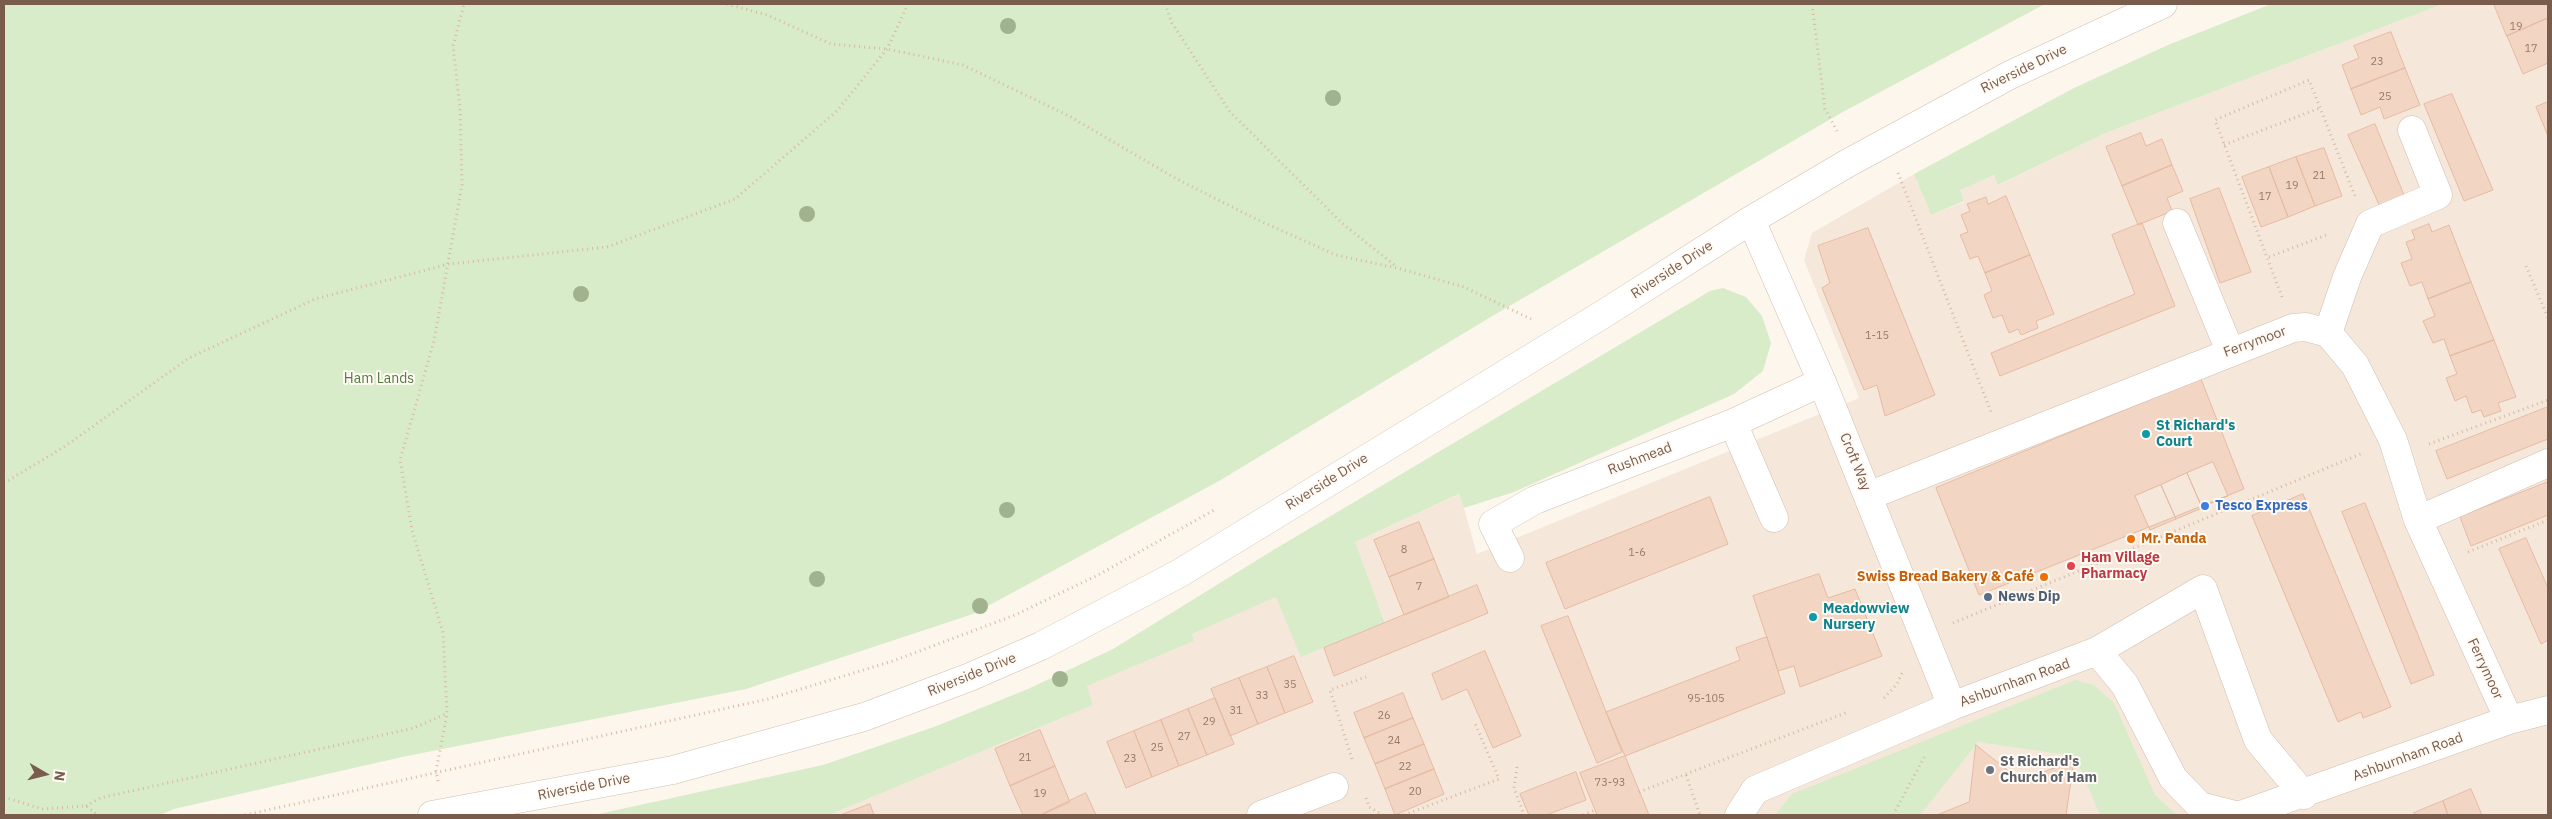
<!DOCTYPE html>
<html>
<head>
<meta charset="utf-8">
<style>
	body { margin:0 }
	#map { position:relative; width:2552px; height:819px; overflow:hidden; background:#fdf6ec; font-family:"IBM Plex Sans",sans-serif }
	canvas { display:block }
	.frame { position:absolute; inset:0; border:5px solid #7a5c4d; pointer-events:none }
	.north { position:absolute; left:20px; top:749px; width:50px; height:50px; -webkit-text-stroke:4px #fffaf3; paint-order:stroke; rotate:98deg; font-size:14px; font-weight:700; line-height:20px; text-align:center; color:#7a5c4d }
	.north::after { content:''; display:block; margin:auto; width:18px; height:22px; background:#7a5c4d; clip-path:polygon(50% 0,100% 100%,50% 72%,0 100%) }
</style>
</head>
<body>
<div id="map">
<canvas width="2552" height="819"></canvas>
<div class="frame"></div>
<div class="north">N</div>
</div>
<script>
const g = document.querySelector('canvas').getContext('2d');
g.lineJoin = 'round';
function paint(path, color) { g.fillStyle = color; g.fill(path, 'evenodd'); }
function stroke(path, color, width, dash) { g.strokeStyle = color; g.lineWidth = width; g.lineCap = dash ? 'butt' : 'round'; g.setLineDash(dash || []); g.stroke(path); }
function drawText(font, color, halo, rows, align = 'center') {
  g.font = font + ' "IBM Plex Sans",sans-serif'; g.lineWidth = 4; g.setLineDash([]); g.textBaseline = 'middle'; g.strokeStyle = halo; g.fillStyle = color; for (const [text, x, y, turn = 0] of rows) {
    g.save(); g.translate(x, y); g.rotate((+turn || 0) * Math.PI / 180); g.textAlign = isNaN(turn) ? turn : align; if (halo) g.strokeText(text, 0, 0); g.fillText(text, 0, 0); g.restore();
  }
}
const residential = new Path2D(`
	M 2443,4 L 2548,4 L 2548,815 L 829,815 L 1093,705 L 1086,686 L 1194,641 L 1192,634 L 1277,596 L 1385,622 L 1354,542 L 1460,494 L 1477,554 L 1859,398 L 1804,260 L 1812,233 L 1914,174 L 1931,215 L 1964,202 L 1959,190 L 1994,175 L 1999,185 L 2108,132 Z`);
const green = new Path2D(`
	M 4,4 L 2045,4 L 1841,113 L 1494,315 L 1219,481 L 973,614 L 746,689 L 402,757 L 174,809 L 160,815 L 4,815 Z
	M 2271,4 L 2443,4 L 2108,132 L 1998,185 L 1994,175 L 1960,190 L 1964,201 L 1931,215 L 1914,174 L 2074,88 L 2168,45 Z
	M 1723,288 L 1746,297 L 1762,316 L 1771,343 L 1763,371 L 1734,394 L 1514,492 L 1464,508 L 1459,494 L 1355,542 L 1385,623 L 1301,657 L 1276,597 L 1192,634 L 1194,641 L 1087,686 L 1093,705 L 829,815 L 594,815 L 823,765 L 934,727 L 1028,689 L 1113,649 L 1275,549 L 1710,291 Z
	M 2075,680 L 2094,685 L 2114,703 L 2155,795 L 2177,815 L 2100,815 L 2075,756 L 1978,742 L 1920,815 L 1775,815 L 1792,794 Z`);
const building = new Path2D(`
	M 2494,4 L 2548,4 L 2548,18 L 2507,36 Z
	M 2548,18 L 2548,63 L 2523,74 L 2507,36 Z
	M 2391,32 L 2405,68 L 2351,89 L 2342,65 L 2359,58 L 2354,46 Z
	M 2405,68 L 2420,105 L 2384,119 L 2380,107 L 2361,115 L 2351,89 Z
	M 2452,94 L 2493,190 L 2464,201 L 2424,104 Z
	M 2548,102 L 2548,136 L 2536,107 Z
	M 2375,124 L 2404,195 L 2380,207 L 2348,135 Z
	M 2141,133 L 2146,146 L 2162,139 L 2172,165 L 2122,186 L 2106,147 Z
	M 2324,148 L 2342,196 L 2315,206 L 2296,157 Z
	M 2296,157 L 2315,206 L 2288,217 L 2269,167 Z
	M 2172,165 L 2183,191 L 2167,198 L 2172,211 L 2138,225 L 2122,186 Z
	M 2269,167 L 2288,217 L 2261,227 L 2242,177 Z
	M 2219,188 L 2251,272 L 2220,283 L 2190,199 Z
	M 2006,196 L 2030,255 L 1985,273 L 1978,256 L 1970,259 L 1963,241 L 1960,235 L 1968,232 L 1961,215 L 1970,211 L 1967,204 L 1986,197 L 1988,204 Z
	M 2142,223 L 2175,306 L 2000,376 L 1991,353 L 2135,294 L 2112,235 Z
	M 2429,224 L 2432,232 L 2449,225 L 2471,282 L 2428,299 L 2422,282 L 2410,286 L 2401,263 L 2412,259 L 2406,242 L 2415,239 L 2412,231 Z
	M 1868,228 L 1935,395 L 1885,416 L 1877,385 L 1864,390 L 1822,288 L 1830,283 L 1818,246 Z
	M 2030,255 L 2054,314 L 2036,321 L 2038,328 L 2021,335 L 2018,329 L 2009,333 L 2002,315 L 1993,318 L 1984,295 L 1992,291 L 1985,273 Z
	M 2471,282 L 2494,340 L 2450,356 L 2444,339 L 2433,343 L 2423,321 L 2435,316 L 2428,299 Z
	M 2494,340 L 2516,397 L 2498,403 L 2501,411 L 2484,417 L 2481,410 L 2472,413 L 2466,396 L 2455,401 L 2446,378 L 2457,374 L 2450,356 Z
	M 2201,379 L 2244,489 L 1979,595 L 1936,488 Z
	M 2548,407 L 2548,439 L 2447,479 L 2436,451 Z
	M 2213,462 L 2228,496 L 2202,507 L 2187,473 Z
	M 2187,473 L 2202,508 L 2176,519 L 2161,485 Z
	M 2548,482 L 2548,515 L 2471,546 L 2460,517 Z
	M 2161,485 L 2176,519 L 2150,530 L 2135,496 Z
	M 2303,494 L 2391,707 L 2363,718 L 2361,712 L 2338,722 L 2252,516 Z
	M 1710,497 L 1728,544 L 1565,609 L 1546,563 Z
	M 2365,503 L 2434,675 L 2411,684 L 2342,512 Z
	M 1419,522 L 1434,559 L 1389,577 L 1374,540 Z
	M 2526,538 L 2548,588 L 2548,640 L 2541,644 L 2499,549 Z
	M 1434,559 L 1449,597 L 1404,615 L 1389,577 Z
	M 1819,574 L 1828,598 L 1855,589 L 1882,656 L 1800,687 L 1794,666 L 1778,671 L 1753,596 Z
	M 1477,585 L 1488,613 L 1334,676 L 1324,648 Z
	M 1568,616 L 1622,752 L 1597,763 L 1541,626 Z
	M 1767,637 L 1785,693 L 1625,756 L 1606,712 L 1740,660 L 1736,648 Z
	M 1485,651 L 1521,736 L 1493,748 L 1467,689 L 1442,700 L 1432,674 Z
	M 1294,656 L 1313,702 L 1285,713 L 1267,667 Z
	M 1267,667 L 1285,713 L 1258,724 L 1239,678 Z
	M 1239,678 L 1258,724 L 1230,736 L 1211,689 Z
	M 1403,693 L 1413,718 L 1364,738 L 1354,713 Z
	M 1215,698 L 1234,744 L 1207,755 L 1188,709 Z
	M 1188,709 L 1207,755 L 1179,766 L 1161,720 Z
	M 1413,718 L 1424,744 L 1375,764 L 1364,738 Z
	M 1161,720 L 1179,766 L 1152,777 L 1134,731 Z
	M 1040,730 L 1055,766 L 1010,786 L 995,749 Z
	M 1134,731 L 1152,777 L 1126,788 L 1107,742 Z
	M 1424,744 L 1434,769 L 1385,789 L 1375,764 Z
	M 1976,745 L 2021,781 L 2074,760 L 2066,815 L 1937,815 L 1969,802 Z
	M 1625,756 L 1649,815 L 1597,815 L 1580,773 Z
	M 1055,766 L 1070,802 L 1041,815 L 1023,815 L 1010,786 Z
	M 1434,769 L 1444,794 L 1395,815 L 1385,789 Z
	M 1576,772 L 1586,800 L 1546,815 L 1529,815 L 1520,794 Z
	M 2471,789 L 2482,815 L 2448,815 L 2443,801 Z
	M 1086,793 L 1096,815 L 1043,815 L 1043,814 Z
	M 2443,801 L 2448,815 L 2415,815 L 2414,813 Z
	M 870,804 L 874,815 L 841,815 Z`);
const path = new Path2D(`
	M 727,4 L 767,15 L 831,44 L 887,49 L 963,65 L 1069,116 L 1175,178 L 1256,219 L 1336,255 L 1397,268 L 1464,287 L 1531,319
	M 1165,4 L 1172,23 L 1230,112 L 1344,225 L 1397,267
	M 1812,4 L 1825,109 L 1837,131
	M 2224,145 L 2320,108
	M 1898,173 L 1991,412
	M 2269,257 L 2329,234
	M 2526,266 L 2548,318
	M 2282,297 L 2215,120 L 2309,80 L 2355,196
	M 2429,444 L 2548,400
	M 4,483 L 64,447 L 189,358 L 315,299 L 449,264 L 607,247 L 735,199 L 837,111 L 887,49 L 908,4
	M 2468,552 L 2548,520
	M 1953,623 L 2363,453
	M 1884,698 L 1897,684 L 1902,673
	M 1352,759 L 1330,690 L 1366,677
	M 1517,767 L 1514,788 L 1524,815
	M 1686,775 L 1700,815
	M 438,781 L 436,771 L 447,714 L 443,633 L 412,530 L 400,460 L 434,341 L 462,185 L 460,108 L 453,46 L 464,4
	M 1639,792 L 1848,712
	M 4,797 L 42,809 L 86,806 L 98,815
	M 1366,798 L 1369,807 L 1383,815
	M 86,806 L 100,798 L 414,728 L 446,714
	M 245,815 L 768,699 L 893,661 L 1015,615 L 1098,575 L 1216,509
	M 1404,815 L 1499,779 L 1474,721
	M 1583,815 L 1595,810
	M 1893,815 L 1926,754`);
const minor = new Path2D(`
	M 1751,220 L 1822,382 L 1952,706
	M 2177,223 L 2230,351
	M 2328,333 L 2347,277 L 2370,224 L 2438,195 L 2412,130
	M 1733,423 L 1774,518
	M 1868,496 L 2293,328 L 2306,327 L 2328,333 L 2355,365 L 2393,440 L 2418,520 L 2509,720
	M 2418,520 L 2548,463
	M 1510,558 L 1493,524 L 1535,500 L 1733,423 L 1822,382
	M 2097,651 L 2203,589 L 2258,740 L 2304,795
	M 432,815 L 673,770 L 864,717 L 970,677 L 1041,646 L 1180,573 L 1605,313 L 1751,220 L 1848,163 L 2010,75 L 2163,4
	M 1261,815 L 1334,787
	M 1739,815 L 1755,790 L 1952,706 L 2097,651 L 2125,685 L 2173,778 L 2200,806 L 2235,815
	M 2241,815 L 2509,720 L 2548,710`);
const trees = [
	[1008,26],
	[1333,98],
	[807,214],
	[581,294],
	[1007,510],
	[817,579],
	[980,606],
	[1060,679]
];
const markers = [
	[2146,434,5,"#0f9aa8"],
	[2205,506,5,"#3f7fe0"],
	[2131,539,5,"#e8710a"],
	[2071,566,5,"#e0444e"],
	[2044,577,5,"#e8710a"],
	[1988,597,5,"#5c6f8a"],
	[1813,617,5,"#0f9aa8"],
	[1990,770,5,"#6b7280"]
];
const numberNames = [
	["19",2516,27],
	["17",2531,49],
	["23",2377,62],
	["25",2385,97],
	["21",2319,176],
	["19",2292,186],
	["17",2265,197],
	["1-15",1877,336],
	["8",1404,550],
	["1-6",1637,553],
	["7",1419,587],
	["35",1290,685],
	["33",1262,696],
	["95-105",1706,699],
	["31",1236,711],
	["26",1384,716],
	["29",1209,722],
	["27",1184,737],
	["24",1394,741],
	["25",1157,748],
	["21",1025,758],
	["23",1130,759],
	["22",1405,767],
	["73-93",1610,783],
	["20",1415,792],
	["19",1040,794]
];
const streetNames = [
	["Riverside Drive",2024,69,-26],
	["Riverside Drive",1672,270,-33],
	["Ferrymoor",2255,342,-20],
	["Rushmead",1640,459,-21],
	["Croft Way",1855,462,68],
	["Riverside Drive",1327,482,-32],
	["Ferrymoor",2485,669,65],
	["Riverside Drive",972,675,-22],
	["Ashburnham Road",2015,683,-20],
	["Ashburnham Road",2408,757,-20],
	["Riverside Drive",584,787,-11]
];
const parkNames = [
	["Ham Lands",379,379]
];
const cultureNames = [
	["St Richard's",2156,426],
	["Court",2156,442],
	["Meadowview",1823,609],
	["Nursery",1823,625]
];
const shopNames = [
	["Tesco Express",2215,506]
];
const foodNames = [
	["Mr. Panda",2141,539],
	["Swiss Bread Bakery & Café",2034,577,"right"]
];
const healthNames = [
	["Ham Village",2081,558],
	["Pharmacy",2081,574]
];
const serviceNames = [
	["News Dip",1998,597]
];
const worshipNames = [
	["St Richard's",2000,762],
	["Church of Ham",2000,778]
];
paint(residential, '#f5e8da');
paint(green, '#d8ecc9');
paint(building, '#f3d5c3');
stroke(building, '#e6bba3', 1);
stroke(minor, '#d1beb0', 29);
stroke(path, '#d9b8a5', 3, [1, 4]);
stroke(minor, '#fff', 28);
g.fillStyle = '#a0b28e';
for (const [x, y] of trees) { g.beginPath(); g.arc(x, y, 8, 0, 2 * Math.PI); g.fill(); }
for (const [x, y, r, color] of markers) { const dot = new Path2D(); dot.arc(x, y, r, 0, 2 * Math.PI); g.fillStyle = color; g.fill(dot); stroke(dot, '#fffaf3', 2); }
drawText('11px', '#987a6a', null, numberNames);
drawText('14px', '#7a5c4d', '#fffaf3', streetNames);
drawText('14px', '#537a41', '#fffaf3', parkNames);
drawText('bold 14px', '#0d838f', '#fffaf3', cultureNames, 'left');
drawText('bold 14px', '#366cbe', '#fffaf3', shopNames, 'left');
drawText('bold 14px', '#c56008', '#fffaf3', foodNames, 'left');
drawText('bold 14px', '#be3a42', '#fffaf3', healthNames, 'left');
drawText('bold 14px', '#4e5e75', '#fffaf3', serviceNames, 'left');
drawText('bold 14px', '#5b616d', '#fffaf3', worshipNames, 'left');
</script>
</body>
</html>
